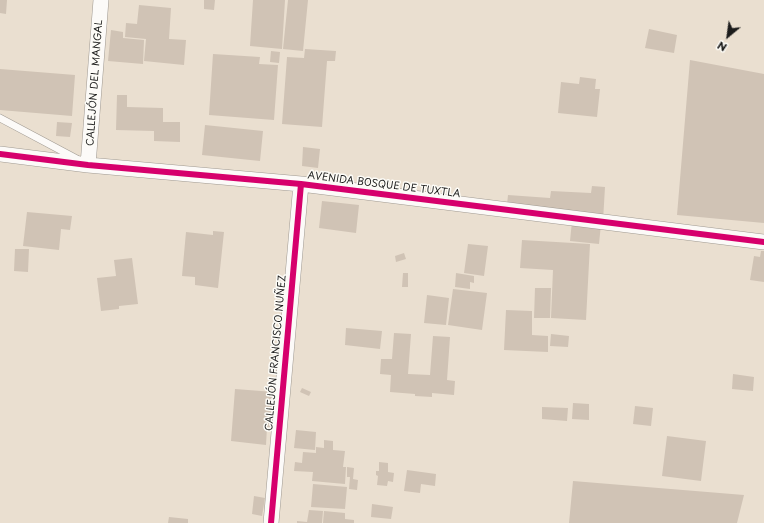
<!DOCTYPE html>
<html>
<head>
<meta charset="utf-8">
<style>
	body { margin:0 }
	#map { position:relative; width:764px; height:523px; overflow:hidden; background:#eadfd0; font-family:"Playpen Sans",sans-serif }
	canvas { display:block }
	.north { position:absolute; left:708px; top:16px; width:40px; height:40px; -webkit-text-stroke:3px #fdfcf7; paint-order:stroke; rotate:209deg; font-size:11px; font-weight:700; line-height:16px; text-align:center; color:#1c1c1c }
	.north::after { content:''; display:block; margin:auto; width:14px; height:18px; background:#1c1c1c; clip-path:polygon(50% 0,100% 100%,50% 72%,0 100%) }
</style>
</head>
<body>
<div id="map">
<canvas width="764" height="523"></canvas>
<div class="north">N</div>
</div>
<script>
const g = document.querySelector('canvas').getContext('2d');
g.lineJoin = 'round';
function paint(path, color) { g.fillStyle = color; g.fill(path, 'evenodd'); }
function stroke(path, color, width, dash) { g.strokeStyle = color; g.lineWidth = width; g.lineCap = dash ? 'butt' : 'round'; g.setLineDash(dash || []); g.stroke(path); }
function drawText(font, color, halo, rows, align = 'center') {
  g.font = font + ' "Playpen Sans",sans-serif'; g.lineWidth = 3; g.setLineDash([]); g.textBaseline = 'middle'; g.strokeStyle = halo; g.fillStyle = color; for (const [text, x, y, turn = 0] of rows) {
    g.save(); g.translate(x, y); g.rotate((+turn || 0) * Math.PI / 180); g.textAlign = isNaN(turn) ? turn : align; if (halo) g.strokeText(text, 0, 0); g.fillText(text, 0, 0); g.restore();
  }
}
const building = new Path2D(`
	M 0,0 L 7,0 L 6,14 L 0,13 Z
	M 204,0 L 215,0 L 214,10 L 204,9 Z
	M 253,0 L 285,0 L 282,49 L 250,46 Z
	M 288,0 L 308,0 L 303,51 L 283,49 Z
	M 139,5 L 171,8 L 169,39 L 186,40 L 184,65 L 144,61 L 146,39 L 125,37 L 126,23 L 137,24 Z
	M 649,29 L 677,35 L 674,53 L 645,48 Z
	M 111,30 L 123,32 L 123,38 L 144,40 L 143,64 L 108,61 Z
	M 305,49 L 336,51 L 335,61 L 327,61 L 322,127 L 282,124 L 287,57 L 304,58 Z
	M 271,51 L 280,52 L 279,63 L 270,62 Z
	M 213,54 L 260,57 L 259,64 L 278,65 L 274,120 L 209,115 Z
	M 690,60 L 764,74 L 764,223 L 677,215 Z
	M 0,69 L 75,75 L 72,116 L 0,110 Z
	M 580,77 L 596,79 L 595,89 L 600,89 L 597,117 L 558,113 L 561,82 L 579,84 Z
	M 117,95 L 127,95 L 127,107 L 163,108 L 163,122 L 180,122 L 180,142 L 154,141 L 154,131 L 116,130 Z
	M 57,122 L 72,123 L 70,137 L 56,136 Z
	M 205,125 L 263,131 L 260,161 L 202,155 Z
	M 303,147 L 320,149 L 318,168 L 302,166 Z
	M 592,186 L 605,187 L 603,221 L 506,214 L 508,195 L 550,198 L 551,191 L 591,193 Z
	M 322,201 L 359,205 L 356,233 L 319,228 Z
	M 27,212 L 72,216 L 70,230 L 61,229 L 59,250 L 23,246 Z
	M 572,221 L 601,224 L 599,244 L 570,241 Z
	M 213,231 L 224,232 L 218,288 L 195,285 L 195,277 L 182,276 L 186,232 L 213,235 Z
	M 522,240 L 590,244 L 586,320 L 551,318 L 553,270 L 520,268 Z
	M 468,244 L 488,246 L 484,276 L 464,273 Z
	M 15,249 L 29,249 L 28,272 L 14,271 Z
	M 761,251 L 764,251 L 764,282 L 750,280 L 754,256 L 760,257 Z
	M 404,253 L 406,259 L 396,262 L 395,256 Z
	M 132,258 L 138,304 L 119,306 L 119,309 L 101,311 L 97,278 L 116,276 L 114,260 Z
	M 403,273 L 408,273 L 408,287 L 402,287 Z
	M 456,273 L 474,276 L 474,283 L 470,282 L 470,289 L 455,287 Z
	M 535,288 L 551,288 L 550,318 L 534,318 Z
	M 453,289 L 487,293 L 482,330 L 448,325 Z
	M 427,295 L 449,298 L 446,325 L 424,323 Z
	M 506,310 L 532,311 L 532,335 L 548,336 L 548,352 L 504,350 Z
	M 346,328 L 382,331 L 380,349 L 345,345 Z
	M 394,333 L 411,334 L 408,374 L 430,375 L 433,336 L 450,337 L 447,380 L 455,381 L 454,395 L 432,393 L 432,397 L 415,396 L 415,394 L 390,392 L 391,375 L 380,374 L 381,359 L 392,359 Z
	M 551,334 L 569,336 L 568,347 L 550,346 Z
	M 733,374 L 754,377 L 753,391 L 732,389 Z
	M 302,388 L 311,392 L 309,396 L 300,392 Z
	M 235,389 L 274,392 L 271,427 L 267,427 L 266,445 L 231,441 Z
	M 573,403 L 589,404 L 589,420 L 572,419 Z
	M 635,406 L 653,408 L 651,426 L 633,424 Z
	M 542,407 L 568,408 L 567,421 L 542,419 Z
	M 296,430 L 316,432 L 315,450 L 294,448 Z
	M 667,436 L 706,441 L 701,481 L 662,476 Z
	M 324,440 L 333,441 L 333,450 L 345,451 L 343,467 L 346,467 L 345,484 L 312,481 L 313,472 L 294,471 L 295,462 L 302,463 L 303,452 L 316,453 L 316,447 L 324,448 Z
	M 379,462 L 388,463 L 388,472 L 394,473 L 393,482 L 388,481 L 387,486 L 377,485 L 378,476 L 376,475 L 376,471 L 379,471 Z
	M 347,467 L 354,468 L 353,479 L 358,480 L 357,490 L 349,489 L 350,477 L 347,477 Z
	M 407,470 L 436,474 L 435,486 L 421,484 L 420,493 L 404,491 Z
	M 573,481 L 744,495 L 737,523 L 569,523 Z
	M 313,484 L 347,487 L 345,509 L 311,507 Z
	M 254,496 L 265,498 L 262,516 L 252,514 Z
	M 372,504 L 393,507 L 391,519 L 371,517 Z
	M 309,510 L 323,511 L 322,523 L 297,523 L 297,521 L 307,522 Z
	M 324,511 L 345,513 L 345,519 L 354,520 L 354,523 L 323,523 Z
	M 169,517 L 188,519 L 188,523 L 168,523 Z`);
const service = new Path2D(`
	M 0,118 L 77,159`);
const minor = new Path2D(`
	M 0,154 L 88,165 L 301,184 L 764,242
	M 88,165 L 101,0
	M 271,523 L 301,184`);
const cycleway = new Path2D(`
	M 0,154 L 88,165 L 301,184 L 764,242
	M 271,523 L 301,184`);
const streetNames = [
	["CALLEJÓN DEL MANGAL",95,83,-86],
	["AVENIDA BOSQUE DE TUXTLA",384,185,7],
	["CALLEJÓN FRANCISCO NUÑEZ",276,353,-85]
];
paint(building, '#d0c3b5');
stroke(service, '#9f9991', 8);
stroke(minor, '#9f9991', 16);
stroke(service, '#fcfaf8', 7);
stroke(minor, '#fcfaf8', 15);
stroke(cycleway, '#d6006c', 6);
drawText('10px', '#1c1c1c', '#fdfcf7', streetNames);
</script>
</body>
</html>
